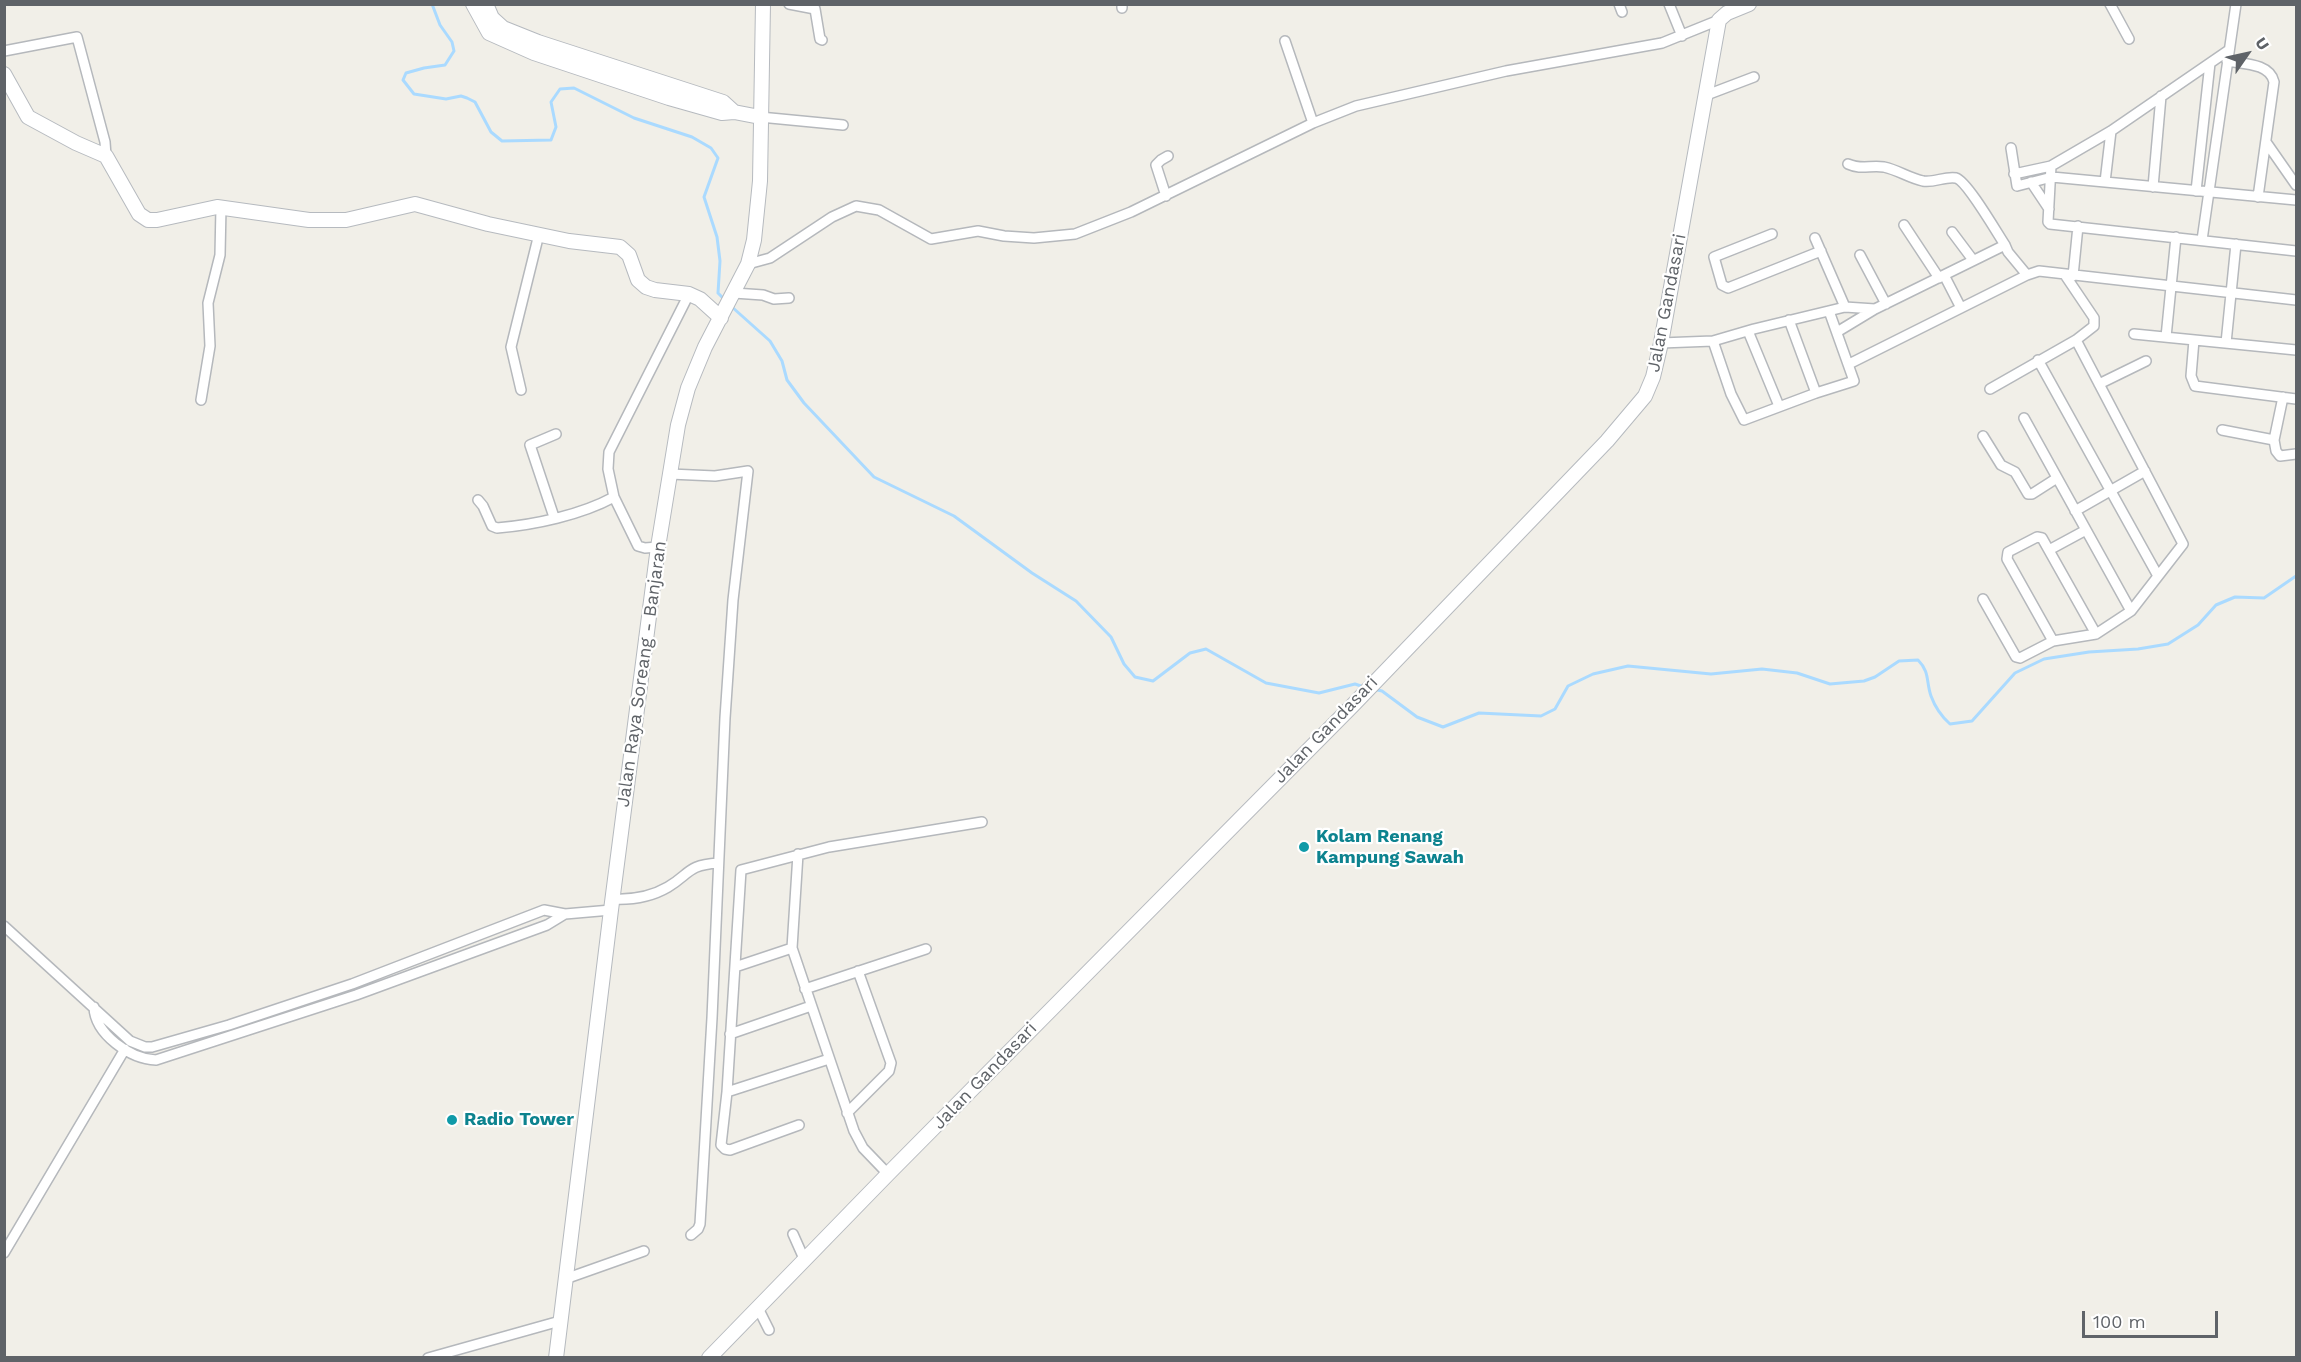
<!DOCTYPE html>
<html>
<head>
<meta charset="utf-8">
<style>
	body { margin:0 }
	#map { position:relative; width:2301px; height:1362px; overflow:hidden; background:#f1efe8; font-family:"Work Sans",sans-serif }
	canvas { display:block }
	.frame { position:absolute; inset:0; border:6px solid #5f6368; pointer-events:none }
	.north { position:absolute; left:2217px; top:24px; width:60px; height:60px; -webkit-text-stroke:4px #fff; paint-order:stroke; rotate:56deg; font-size:16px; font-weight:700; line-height:24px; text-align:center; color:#5f6368 }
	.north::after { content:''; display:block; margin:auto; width:21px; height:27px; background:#5f6368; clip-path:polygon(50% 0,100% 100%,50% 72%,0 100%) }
	.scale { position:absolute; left:2082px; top:1311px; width:136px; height:27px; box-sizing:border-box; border:3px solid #5f6368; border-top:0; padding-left:8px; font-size:18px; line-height:21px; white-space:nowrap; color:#5f6368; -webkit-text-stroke:4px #fff; paint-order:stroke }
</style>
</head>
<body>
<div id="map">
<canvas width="2301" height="1362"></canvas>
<div class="frame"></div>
<div class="north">U</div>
<div class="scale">100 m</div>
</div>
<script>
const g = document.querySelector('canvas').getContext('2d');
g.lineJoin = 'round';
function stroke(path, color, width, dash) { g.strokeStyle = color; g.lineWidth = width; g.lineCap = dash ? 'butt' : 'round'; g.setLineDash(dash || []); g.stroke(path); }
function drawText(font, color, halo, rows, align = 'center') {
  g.font = font + ' "Work Sans",sans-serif'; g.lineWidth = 4.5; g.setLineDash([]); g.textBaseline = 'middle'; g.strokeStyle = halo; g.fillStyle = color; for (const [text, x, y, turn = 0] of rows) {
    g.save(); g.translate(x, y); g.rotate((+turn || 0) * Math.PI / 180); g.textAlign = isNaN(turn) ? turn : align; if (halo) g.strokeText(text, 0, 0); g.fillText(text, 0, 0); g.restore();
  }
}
const stream = new Path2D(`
	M 432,4 L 440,25 L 452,42 L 454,51 L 445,65 L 424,68 L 406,73 L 403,80 L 414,94 L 446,99 L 461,96 L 467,98 L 475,102 L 491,132 L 502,141 L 551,140 L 556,127 L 551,102 L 560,89 L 574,88 L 634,118 L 692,137 L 711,148 L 718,158 L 704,197 L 717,237 L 720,261 L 718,293 L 725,300
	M 732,307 L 770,341 L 782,361 L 787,380 L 804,403 L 874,477 L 954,516 L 1032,573 L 1076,601 L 1111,637 L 1124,664 L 1135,677 L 1153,681 L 1190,653 L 1206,649 L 1266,683 L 1319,693 L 1355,684 L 1364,687
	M 1373,689 L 1382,691 L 1417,717 L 1443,727 L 1479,713 L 1541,716 L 1555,709 L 1568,686 L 1593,674 L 1628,666 L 1711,674 L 1762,669 L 1797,673 L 1830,684 L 1864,681 L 1875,677 L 1899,661 L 1918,660 C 1930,672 1926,682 1931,696 C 1935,707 1941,716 1950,724 L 1972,721 L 2015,673 L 2044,659 L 2089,652 L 2138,649 L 2168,644 L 2198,625 L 2216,605 L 2235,597 L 2264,598 L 2296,576`);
const street = new Path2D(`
	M 789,4 L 815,9 L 820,39 L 822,40
	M 1122,4 L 1122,8
	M 1619,4 L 1622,12
	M 1669,4 L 1682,36
	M 2110,4 L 2129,39
	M 1285,41 L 1313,123
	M 2229,50 L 2111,131 L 2051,166 L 2048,222 L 2050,224 L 2296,251
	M 4,51 L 77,37 L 105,142 L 106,156
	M 2227,61 C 2243,64 2270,63 2274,82 L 2258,197
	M 1704,96 L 1754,77
	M 760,117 L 843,125
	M 2266,142 L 2296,185
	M 2011,148 L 2017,186 L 2052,177 L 2296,200
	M 1848,164 C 1861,170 1870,165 1884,167 C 1898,170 1909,178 1923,181 C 1934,183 1945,176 1956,178 C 1967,181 1997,233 2005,245 L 2008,252 L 2027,275 L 2039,271 L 2296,300
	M 2014,174 L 2051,166
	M 2031,182 L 2049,209
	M 2105,182 L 2111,131
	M 2153,187 L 2161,96
	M 2196,191 L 2210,63
	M 1166,196 L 1156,165 L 1161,160 L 1168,156
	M 1904,225 L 1939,278
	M 1952,232 L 1973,260
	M 1772,234 L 1714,257 L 1722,285 L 1728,288 L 1821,251
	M 1815,238 L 1845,307
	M 2202,240 L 2236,4
	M 1860,255 L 1886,304
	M 748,264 L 770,258 L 832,217 L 856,206 L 879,210 L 931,239 L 978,231 L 1004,236 L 1034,238 L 1075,234 L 1131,212 L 1313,123 L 1356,106 L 1506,71 L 1662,43 L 1719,20
	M 1944,275 L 1961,308
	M 2073,276 L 2078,226
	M 734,293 L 763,295 L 774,299 L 789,298
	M 1789,320 L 1816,393
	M 1748,331 L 1779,406
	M 1837,332 L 1875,309
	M 2134,334 L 2296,350
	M 2166,337 L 2176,237
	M 2194,340 L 2191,376 L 2195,386 L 2296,399
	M 1713,341 L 1731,394 L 1744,420 L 1816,393 L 1854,381 L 1829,311
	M 1661,343 L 1713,341 L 1754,329 L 1845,307 L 1875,309 L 2005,245
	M 2226,343 L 2236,244
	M 2038,360 L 2158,576
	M 1849,364 L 2027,275
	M 2099,384 L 2146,361
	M 1990,389 L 2076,340 L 2094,326 L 2094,318 L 2065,275
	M 521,390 L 511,347 L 539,234
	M 2283,397 L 2274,440 L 2276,451 L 2280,456 L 2296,454
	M 201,400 L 210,346 L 208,303 L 220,255 L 221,207
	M 2024,418 L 2131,611
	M 2222,430 L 2274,440
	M 1983,436 L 2001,465 L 2015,472 L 2028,494 L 2032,494 L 2057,478
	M 670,474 L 715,476 L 748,471 L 733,600 L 725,718 L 712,1018 L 700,1224 L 698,1229 L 691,1235
	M 614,497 L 638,546 L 645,548 L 658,547
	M 478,500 L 483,506 L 492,526 L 497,528 C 534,525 581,515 614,497 L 608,469 L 609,452 L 689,294
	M 2075,511 L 2145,471
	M 554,517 L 530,445 L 556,434
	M 2049,550 L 2086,530
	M 1983,599 L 2016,657 L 2020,658 L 2053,641 L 2096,634 L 2131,611 L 2183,544 L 2076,340
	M 2053,641 L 2007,559 L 2008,552 L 2037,537 L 2042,538 L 2096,634
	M 798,854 L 792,948 L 854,1131 L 863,1148 L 888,1174
	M 612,899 C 631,900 651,897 668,887 C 690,874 687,865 718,863
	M 4,926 L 130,1041 L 145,1047 L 152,1047 L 229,1025 L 352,984 L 544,910 L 565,914 L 611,910
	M 735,967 L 792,948
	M 805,989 L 926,949
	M 94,1007 C 95,1034 130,1059 156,1060 L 356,995 L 547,925 L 565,914
	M 730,1034 L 811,1006
	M 727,1092 L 829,1059
	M 847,1113 L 889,1071 L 891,1063 L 858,971
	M 799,1125 L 730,1150 L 725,1149 L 721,1145 L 727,1092 L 741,870 L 829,847 L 982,822
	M 793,1234 L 805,1261
	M 4,1253 L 125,1049
	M 565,1279 L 644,1251
	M 758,1308 L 769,1330
	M 428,1358 L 560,1321`);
const secondary = new Path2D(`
	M 473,4 L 489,33 L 534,53 L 669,98 L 722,113 L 734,112 L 760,117
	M 486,4 L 492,18 L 503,28 L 538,42 L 723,102 L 734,112
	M 4,74 L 28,117 L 76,143 L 106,156 L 139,214 L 148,220 L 157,220 L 217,207 L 309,220 L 346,220 L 415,204 L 488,224 L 569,241 L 620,247 L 629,255 L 638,280 L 646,287 L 655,290 L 689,294 L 700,299 L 721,318
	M 556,1358 L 611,910 L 658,547 L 678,425 L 688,388 L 705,347 L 748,264 L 754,240 L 760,181 L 763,4
	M 709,1358 L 888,1174 L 1353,705 L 1607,441 L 1645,396 L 1653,377 L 1661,343 L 1719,20 L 1727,13 L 1749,4`);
const markers = [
	[1304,847,6,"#0f9aa8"],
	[452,1120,6,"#0f9aa8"]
];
const streetNames = [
	["Jalan Gandasari",1667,303,-79],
	["Jalan Raya Soreang - Banjaran",642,674,-82],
	["Jalan Gandasari",1326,730,-46],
	["Jalan Gandasari",985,1076,-46]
];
const cultureNames = [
	["Kolam Renang",1316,837],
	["Kampung Sawah",1316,858],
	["Radio Tower",464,1120]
];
stroke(stream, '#aadaff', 3);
stroke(street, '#b5b8bc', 12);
stroke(secondary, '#b6babf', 16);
stroke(street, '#fff', 9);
stroke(secondary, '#fff', 14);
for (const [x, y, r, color] of markers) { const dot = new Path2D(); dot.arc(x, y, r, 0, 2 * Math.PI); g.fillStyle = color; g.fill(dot); stroke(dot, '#fff', 2); }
drawText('18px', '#5f6368', '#fff', streetNames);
drawText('bold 18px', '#0d838f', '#fff', cultureNames, 'left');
</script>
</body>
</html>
